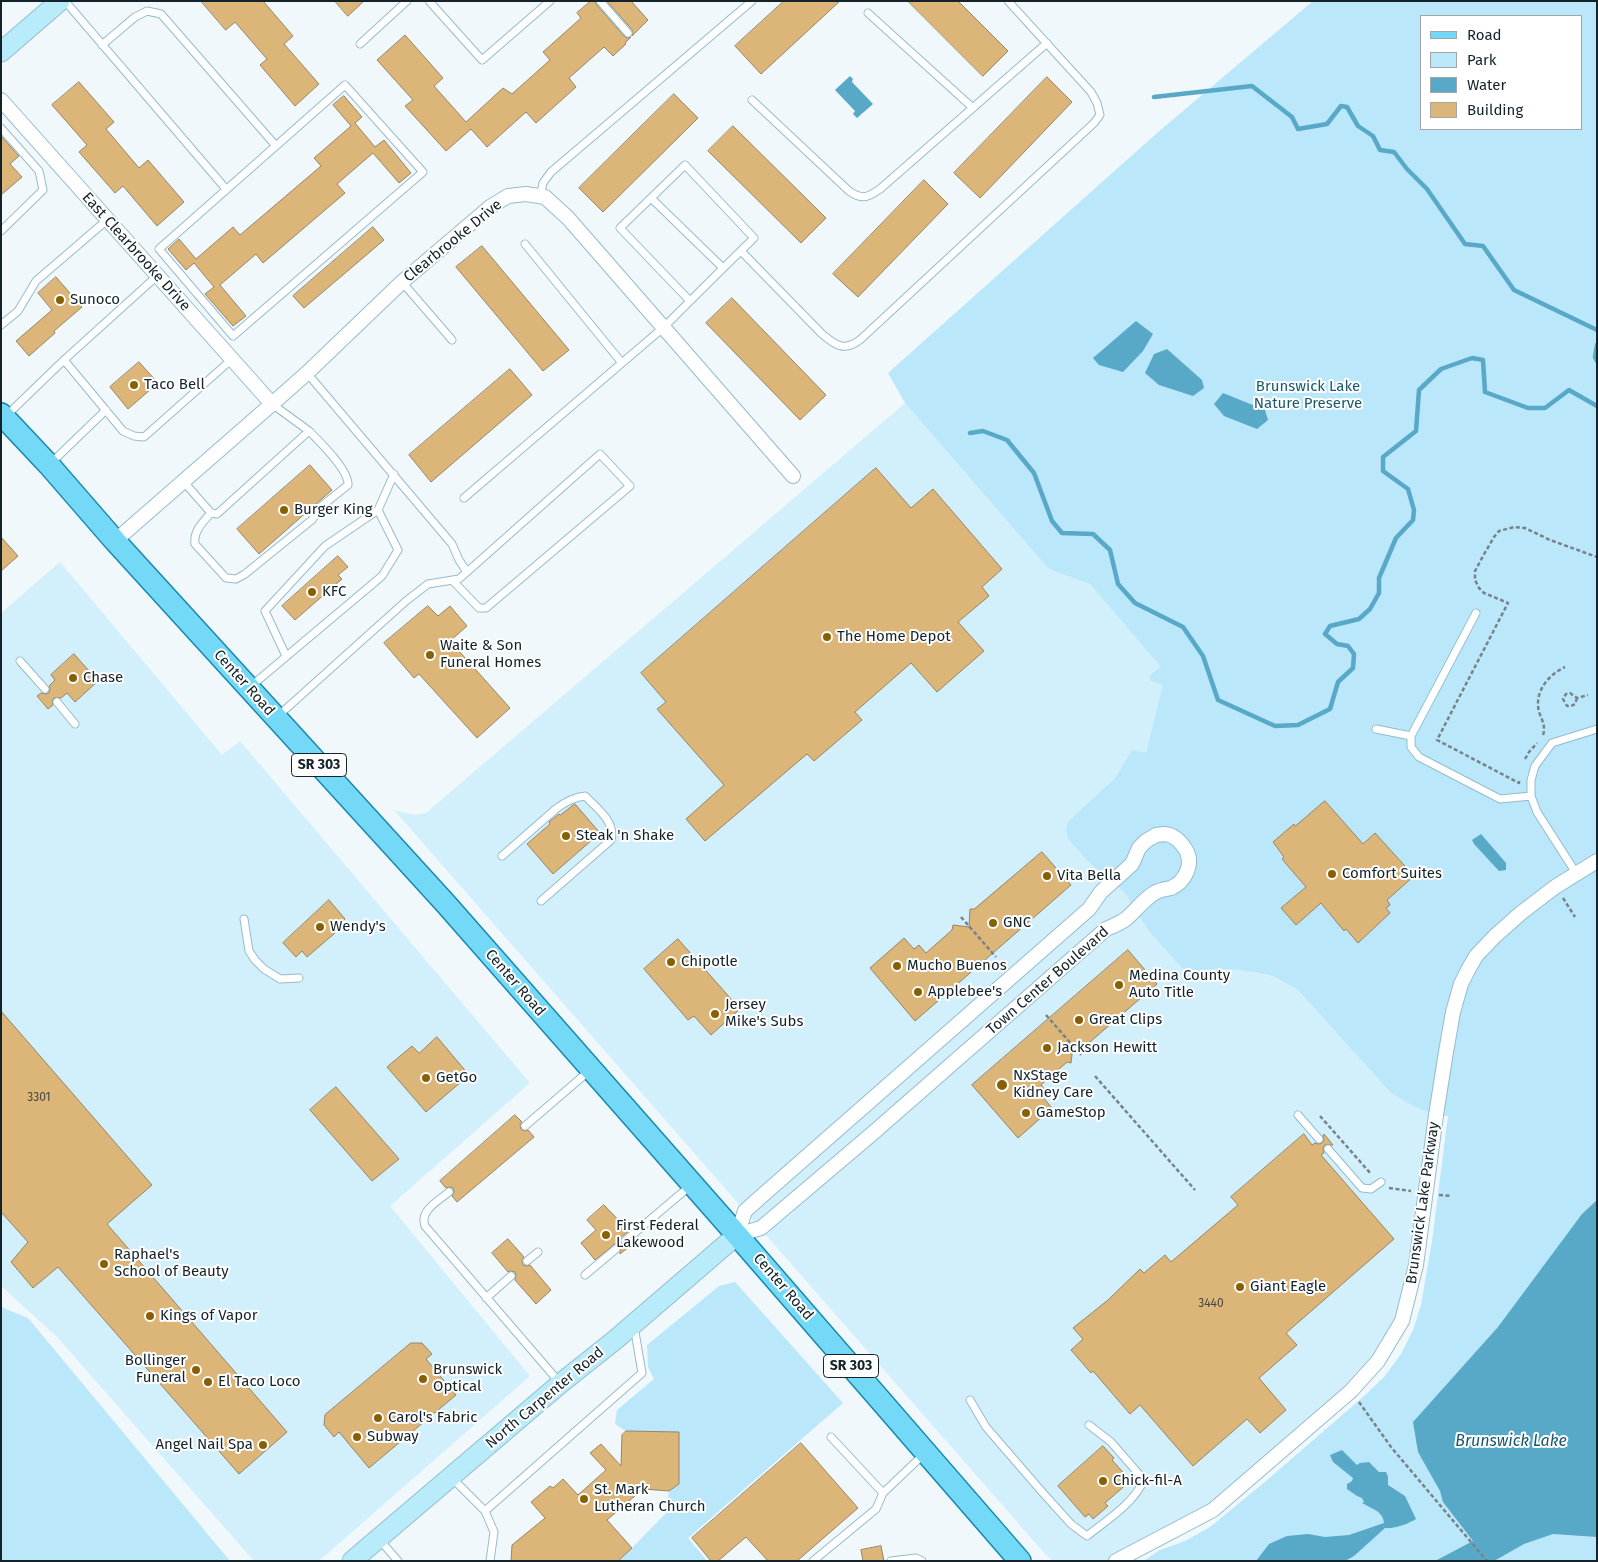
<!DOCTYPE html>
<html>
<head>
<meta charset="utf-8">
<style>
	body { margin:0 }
	#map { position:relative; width:1598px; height:1562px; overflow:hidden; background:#f0f8fb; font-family:"Fira Sans",sans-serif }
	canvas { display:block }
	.frame { position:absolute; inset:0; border:2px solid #132329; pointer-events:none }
	.legend { position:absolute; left:1420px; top:15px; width:162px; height:115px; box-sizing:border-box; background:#fff; border:1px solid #a1a7a9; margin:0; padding:6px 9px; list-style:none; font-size:15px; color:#132329 }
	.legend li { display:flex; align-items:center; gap:10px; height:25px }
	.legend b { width:25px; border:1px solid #a1a7a9 }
</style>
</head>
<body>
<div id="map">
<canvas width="1598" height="1562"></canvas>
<div class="frame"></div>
<ul class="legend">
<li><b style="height:6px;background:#74d9f7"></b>Road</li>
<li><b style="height:14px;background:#bbe7fa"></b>Park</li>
<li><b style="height:14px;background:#58a8c7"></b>Water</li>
<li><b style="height:14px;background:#dbb678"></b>Building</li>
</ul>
</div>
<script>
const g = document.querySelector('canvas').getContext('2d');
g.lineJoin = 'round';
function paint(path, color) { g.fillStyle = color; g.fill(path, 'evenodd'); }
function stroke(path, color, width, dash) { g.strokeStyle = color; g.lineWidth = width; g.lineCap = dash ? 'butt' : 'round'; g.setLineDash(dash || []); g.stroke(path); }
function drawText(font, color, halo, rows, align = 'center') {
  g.font = font + ' "Fira Sans",sans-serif'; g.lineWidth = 4; g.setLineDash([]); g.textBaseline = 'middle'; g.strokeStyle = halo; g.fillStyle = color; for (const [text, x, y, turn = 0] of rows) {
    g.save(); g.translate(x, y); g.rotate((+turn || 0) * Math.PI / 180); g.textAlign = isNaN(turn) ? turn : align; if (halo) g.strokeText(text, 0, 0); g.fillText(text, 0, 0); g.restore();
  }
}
const built = new Path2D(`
	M 905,403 L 1049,568 L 1090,584 L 1161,667 L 1164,685 L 1146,754 L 1132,750 L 1115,778 L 1095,798 L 1093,866 L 1124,892 L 1191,973 L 1205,970 L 1222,969 L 1240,970 L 1272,977 L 1298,990 L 1391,1093 L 1436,1115 L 1402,1321 L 1351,1391 L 1213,1510 L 1116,1561 L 1053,1561 L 1046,1555 L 394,810 L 414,815 L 426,813 Z
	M 60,562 L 222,755 L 240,741 L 530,1083 L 390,1206 L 530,1376 L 319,1561 L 254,1561 L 57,1337 L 1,1286 L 1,613 Z`);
const green = new Path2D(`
	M 1313,1 L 1597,1 L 1597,1561 L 1143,1561 L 1160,1550 L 1185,1541 L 1210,1527 L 1266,1481 L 1363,1397 L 1384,1377 L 1401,1354 L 1413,1330 L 1421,1305 L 1432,1241 L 1448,1116 L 1436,1115 L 1413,1106 L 1391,1093 L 1298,990 L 1272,976 L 1240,970 L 1222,969 L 1205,970 L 1191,973 L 1182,968 L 1149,931 L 1124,892 L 1093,866 L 1068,839 L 1066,830 L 1068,822 L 1115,778 L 1132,750 L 1146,753 L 1163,685 L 1151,681 L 1149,676 L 1161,667 L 1090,584 L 1049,569 L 905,403 L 888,373 L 1157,133 ZM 1422,16 L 1582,16 L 1582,129 L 1422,129 Z
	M 735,1282 L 843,1403 L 688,1538 L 707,1561 L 618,1561 L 632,1548 L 666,1513 L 669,1491 L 679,1484 L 679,1432 L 626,1431 L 615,1424 L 617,1410 L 654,1379 L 648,1367 L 647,1345 L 719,1286 Z
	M 1,1307 L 28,1318 L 230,1561 L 1,1561 Z`);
const water = new Path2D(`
	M 850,76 L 853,79 L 852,82 L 873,104 L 857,118 L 853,114 L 855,111 L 835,90 Z
	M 1136,321 L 1153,334 L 1143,351 L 1123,372 L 1099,365 L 1093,358 Z
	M 1167,349 L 1202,380 L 1204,388 L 1193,396 L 1159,385 L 1145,373 L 1154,354 Z
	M 1223,393 L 1265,410 L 1268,420 L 1257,429 L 1224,416 L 1214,404 Z
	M 1481,834 L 1506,863 L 1506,870 L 1499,871 L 1474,844 L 1472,840 Z
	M 1597,1200 L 1597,1537 L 1553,1534 L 1524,1544 L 1494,1561 L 1435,1561 L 1473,1541 L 1443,1502 L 1440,1491 L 1418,1452 L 1413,1422 L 1498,1327 L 1582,1214 Z
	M 1342,1450 L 1357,1465 L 1360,1463 L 1369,1462 L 1379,1472 L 1386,1472 L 1388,1477 L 1388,1485 L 1405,1496 L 1416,1519 C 1408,1524 1394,1529 1385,1528 L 1354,1556 L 1345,1561 L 1256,1561 L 1269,1544 L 1287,1536 L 1308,1534 L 1325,1537 L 1349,1535 L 1384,1523 C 1383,1511 1372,1509 1362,1503 L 1364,1502 L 1362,1498 L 1357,1496 L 1347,1489 L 1347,1484 L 1352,1481 L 1353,1478 L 1333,1462 L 1330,1455 Z`);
const stream = new Path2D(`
	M 1154,97 L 1252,86 L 1292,117 L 1298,129 L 1327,124 L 1341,106 L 1347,107 L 1358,126 L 1373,136 L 1380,150 L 1394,152 L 1407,169 L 1427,189 L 1465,244 L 1483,246 L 1514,290 L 1597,330
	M 1597,345 L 1595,357 L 1597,361
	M 970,433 L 983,431 L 1007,440 L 1034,473 L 1052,521 L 1062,533 L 1093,534 L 1110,550 L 1118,584 L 1135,603 L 1183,627 L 1203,656 L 1218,700 L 1275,726 L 1298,725 L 1330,709 L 1338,682 L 1353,668 L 1354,654 L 1348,646 L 1337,644 L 1325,634 L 1330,626 L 1359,619 L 1370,609 L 1379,593 L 1379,578 L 1396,538 L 1413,520 L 1414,510 L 1408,489 L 1383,471 L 1383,457 L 1416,431 L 1419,390 L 1441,369 L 1472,358 L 1483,360 L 1485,392 L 1528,408 L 1545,408 L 1569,390 L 1597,406`);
const building = new Path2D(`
	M 201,1 L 263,1 L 293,36 L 284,44 L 319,84 L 295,106 L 260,65 L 267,59 L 235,22 L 226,30 Z
	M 335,1 L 364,1 L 348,16 Z
	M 591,1 L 595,1 L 596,4 L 624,36 L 627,38 L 631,37 L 625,43 L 626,44 L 613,56 L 604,47 L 569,78 L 576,87 L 536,123 L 526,112 L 487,147 L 471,129 L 446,151 L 405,106 L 413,100 L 377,60 L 405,35 L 443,78 L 434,86 L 466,122 L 503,88 L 512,94 L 550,60 L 543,52 L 581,18 L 577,13 Z
	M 607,1 L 631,1 L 648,20 L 632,36 L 632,30 Z
	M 784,1 L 840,1 L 761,74 L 735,46 Z
	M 908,1 L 958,1 L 1008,51 L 983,76 Z
	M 1047,77 L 1072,102 L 980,198 L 954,173 Z
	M 79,82 L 114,122 L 106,129 L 139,168 L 148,160 L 184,202 L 157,226 L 123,186 L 115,193 L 79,152 L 87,145 L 52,105 Z
	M 674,94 L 698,118 L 603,212 L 579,188 Z
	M 344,96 L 362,117 L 355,123 L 375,147 L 384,140 L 411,173 L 399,183 L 373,153 L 337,184 L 345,193 L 263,263 L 256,254 L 220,285 L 246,316 L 233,326 L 205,294 L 214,287 L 194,263 L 186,270 L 168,249 L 179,239 L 196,259 L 233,227 L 240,235 L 321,166 L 314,158 L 351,126 L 333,105 Z
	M 733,126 L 826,218 L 801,243 L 708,151 Z
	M 1,136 L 19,156 L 10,164 L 22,177 L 1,195 Z
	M 924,180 L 948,204 L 858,297 L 833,274 Z
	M 373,227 L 384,240 L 304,308 L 293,296 Z
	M 482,246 L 569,350 L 543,371 L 456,267 Z
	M 56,277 L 82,307 L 54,331 L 55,333 L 29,356 L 16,341 L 52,310 L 38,293 Z
	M 732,298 L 826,395 L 800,420 L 706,323 Z
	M 139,362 L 158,383 L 128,409 L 110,387 Z
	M 510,369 L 532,395 L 431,482 L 409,455 Z
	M 310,465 L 332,490 L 259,554 L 237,529 Z
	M 876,468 L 911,508 L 933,489 L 1002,569 L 982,587 L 989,596 L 958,622 L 984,651 L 937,692 L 911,663 L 855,712 L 862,720 L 814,761 L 807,754 L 705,841 L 686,819 L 724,785 L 657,709 L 666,702 L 641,673 Z
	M 1,537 L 18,556 L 1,571 Z
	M 338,556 L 348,567 L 338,575 L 342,579 L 295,620 L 282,606 Z
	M 428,606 L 438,616 L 450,606 L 467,626 L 450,641 L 510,708 L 477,738 L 419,674 L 414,678 L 384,643 Z
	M 74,654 L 98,681 L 75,702 L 67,693 L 61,698 L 54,698 L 52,701 L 53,705 L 48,709 L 37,696 L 41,693 L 46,694 L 49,693 L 50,688 L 49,686 L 55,680 L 51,675 Z
	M 1325,801 L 1363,844 L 1375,833 L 1414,876 L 1387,900 L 1390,905 L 1386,908 L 1390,913 L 1358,943 L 1346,929 L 1344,931 L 1321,903 L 1296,925 L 1281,908 L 1306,887 L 1282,859 L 1284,857 L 1273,842 L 1294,824 L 1295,826 Z
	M 575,804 L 600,833 L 553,874 L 527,844 L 550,824 L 549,822 L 559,814 L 560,815 Z
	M 1042,852 L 1071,885 L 915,1021 L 870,968 L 904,938 L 914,949 L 919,945 L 926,953 L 952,930 L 953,925 L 969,927 L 970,909 L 974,909 Z
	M 329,900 L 345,919 L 333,930 L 335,933 L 307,957 L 302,951 L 296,957 L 283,943 Z
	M 678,939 L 740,1009 L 711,1035 L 694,1016 L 688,1020 L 644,969 Z
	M 1128,950 L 1157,984 L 1090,1042 L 1090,1047 L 1073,1046 L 1071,1063 L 1067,1062 L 1041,1085 L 1047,1092 L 1042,1096 L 1052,1108 L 1018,1138 L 972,1085 Z
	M 1,1011 L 152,1185 L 107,1224 L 287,1432 L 239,1474 L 58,1267 L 33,1288 L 11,1262 L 28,1242 L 1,1212 Z
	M 437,1037 L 469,1075 L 426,1112 L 387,1067 L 412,1046 L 419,1053 Z
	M 336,1087 L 399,1159 L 372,1181 L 310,1110 Z
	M 515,1115 L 522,1122 L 520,1125 L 521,1129 L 524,1131 L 528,1130 L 534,1137 L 457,1202 L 452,1196 L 454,1192 L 453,1188 L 449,1187 L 446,1188 L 440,1181 Z
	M 1304,1134 L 1312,1145 L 1315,1143 L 1318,1144 L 1322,1143 L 1324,1140 L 1323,1136 L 1324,1134 L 1333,1145 L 1325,1145 L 1323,1148 L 1324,1153 L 1321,1155 L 1394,1239 L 1286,1333 L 1297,1345 L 1259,1378 L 1286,1410 L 1260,1433 L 1247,1419 L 1193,1466 L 1140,1405 L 1130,1414 L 1093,1371 L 1091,1373 L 1071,1350 L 1083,1339 L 1073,1328 L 1108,1300 L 1140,1269 L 1144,1273 L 1165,1255 L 1171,1262 L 1238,1205 L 1231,1197 Z
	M 604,1205 L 629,1231 L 621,1237 L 620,1241 L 623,1246 L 630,1246 L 620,1254 L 620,1246 L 615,1244 L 595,1260 L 581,1243 L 596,1230 L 587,1220 Z
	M 508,1239 L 524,1257 L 522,1261 L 523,1265 L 527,1266 L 530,1265 L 551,1290 L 536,1304 L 515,1280 L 516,1275 L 515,1272 L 510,1271 L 508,1272 L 492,1253 Z
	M 411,1343 L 422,1343 L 432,1354 L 426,1359 L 456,1395 L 369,1468 L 339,1432 L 334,1437 L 324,1425 L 325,1415 Z
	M 626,1431 L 679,1432 L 679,1484 L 669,1491 L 643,1489 L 607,1520 L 632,1548 L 618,1561 L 511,1561 L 512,1545 L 545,1518 L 531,1502 L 550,1486 L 553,1488 L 563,1479 L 578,1495 L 606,1470 L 590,1453 L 601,1444 L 621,1466 L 622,1435 Z
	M 801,1443 L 858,1508 L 797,1561 L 768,1561 L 746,1537 L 718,1561 L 711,1561 L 692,1538 Z
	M 1103,1446 L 1114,1458 L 1112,1460 L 1129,1479 L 1126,1482 L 1128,1483 L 1105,1503 L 1108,1506 L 1093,1519 L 1089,1514 L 1085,1517 L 1058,1486 Z
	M 881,1546 L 884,1561 L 863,1561 L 861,1550 Z`);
const path = new Path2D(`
	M 1577,698 L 1575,704 L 1571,706 L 1567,706 L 1563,699 L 1566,694 L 1570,693 L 1577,698 L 1588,695
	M 1543,735 C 1546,727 1542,720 1539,712 C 1534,692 1548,675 1565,667
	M 1525,759 L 1529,752 L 1537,743
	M 1519,781 L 1519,783 L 1437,740 L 1508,603 L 1484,593 L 1479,588 L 1475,580 L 1475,571 L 1483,556 L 1494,537 L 1499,531 L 1514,527 L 1525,528 L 1550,540 L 1597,557
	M 1563,898 L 1575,917
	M 961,917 L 996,957
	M 1046,1015 L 1081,1055
	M 1095,1076 L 1195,1190
	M 1320,1116 L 1371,1174
	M 1389,1188 L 1411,1191
	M 1439,1195 L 1452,1196
	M 1359,1402 L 1391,1447 L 1487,1561`);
const lane = new Path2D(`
	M 65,1 L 226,189
	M 429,1 L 482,60 L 550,1
	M 600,1 L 628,33
	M 868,13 L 973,108
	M 360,44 L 407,1
	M 102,45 L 135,17 L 147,11 L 161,14 L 276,146
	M 345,85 L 423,172 L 233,336 L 159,249 Z
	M 752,100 L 849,191 C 862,200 867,198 880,189 L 1047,43
	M 1,128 L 39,171 L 43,190 L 1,231
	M 540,197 L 543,183 L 551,172 L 752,1
	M 651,198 L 723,268
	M 525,244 L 622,363
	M 741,251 L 822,334 C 836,346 845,352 861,339 L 1094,123 L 1100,115 L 1097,103 L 1091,92 L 1008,1
	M 402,282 L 452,340
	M 1,325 L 18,311 L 36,281 L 107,220
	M 64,360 L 123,431 L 134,436 L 144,437 L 231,360
	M 307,373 L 452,544 L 459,560 L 467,572
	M 272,404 L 309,431 L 217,514 L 211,513 C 203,522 193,531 195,544 L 226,578 L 236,579 L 245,574 L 308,523 L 312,520 L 318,509 L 348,485 C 349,470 320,442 309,431
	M 6,416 L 64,360 L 157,276
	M 50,464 L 106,410
	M 184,482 L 211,513
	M 464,498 L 664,327 C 694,297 724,267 754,238 L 685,165 L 620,228 L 690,301
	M 1476,613 L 1411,736 L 1411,747 L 1419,757 L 1500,799 L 1531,796
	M 286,656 L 265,611 L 325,546 L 378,510 L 394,474
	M 20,661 L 45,689
	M 250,687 L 382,576 L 398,550 L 378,510
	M 57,702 L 75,724
	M 278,716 L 406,601 L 428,584 L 459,579 L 600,454 L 630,486 L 486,608 L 479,608 L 453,581
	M 1376,729 L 1411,736
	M 502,856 L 557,808 C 566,802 574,797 585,796 C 597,808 616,822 611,840 L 541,901
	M 1576,873 L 1537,812 L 1531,796 L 1531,780 L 1535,766 L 1552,743 L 1597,729
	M 244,919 L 249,951 L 255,960 L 264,969 L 280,979 L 299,978
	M 1298,1115 L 1319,1139
	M 525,1126 L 589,1071
	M 1328,1149 L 1362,1188 L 1371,1189 L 1381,1182
	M 449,1192 C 438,1201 419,1211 425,1226 L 560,1383
	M 625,1241 L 690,1186
	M 527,1261 L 538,1252
	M 585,1275 L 616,1249
	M 486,1298 L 511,1276
	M 970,1400 L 986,1427 L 1043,1493 L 1071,1524 L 1087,1536 C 1107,1520 1133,1504 1144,1480 L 1111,1442 L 1089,1425
	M 831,1437 L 883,1493 L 924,1454
	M 451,1477 L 485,1511 L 494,1532 L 490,1561
	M 485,1511 L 642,1373 L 634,1326
	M 379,1539 L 398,1561
	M 813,1561 L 876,1509 L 883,1493
	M 891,1561 L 916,1558 L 922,1561`);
const street = new Path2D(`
	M 1,100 L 272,404
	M 115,541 L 272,404 L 307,373 L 402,282 L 490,207 L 508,196 L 526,194 L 545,197 L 568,218 L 793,476
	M 1165,834 C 1174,835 1181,842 1186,850 C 1194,864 1185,882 1171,888 C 1166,889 1160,890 1156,892 C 1145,898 1136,910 1127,918 C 1121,923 1113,926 1106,929 L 873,1133 L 761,1228 L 737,1235 L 745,1211 L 764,1194 L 1089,909 L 1101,892 L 1132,864 L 1139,848 L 1146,841 L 1156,835 Z
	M 1116,1561 L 1213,1510 L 1351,1391 L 1378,1361 L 1402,1321 L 1416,1265 L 1436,1115 L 1446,1052 L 1453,1012 L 1461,984 L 1468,970 L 1476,956 L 1495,936 L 1521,913 L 1555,887 L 1597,861`);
const secondary = new Path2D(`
	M 1,52 L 60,1
	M 352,1561 L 561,1383 L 615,1340 L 737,1235`);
const primary = new Path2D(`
	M 1,414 L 49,465 L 115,541 L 446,904 L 737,1235 L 1020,1561`);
const markers = [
	[60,300,5,"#896000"],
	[134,385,5,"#896000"],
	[284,510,5,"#896000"],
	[312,592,5,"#896000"],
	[827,637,5,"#896000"],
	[430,655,5,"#896000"],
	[73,678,5,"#896000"],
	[566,836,5,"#896000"],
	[1332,874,5,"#896000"],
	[1047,876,5,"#896000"],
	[993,923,5,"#896000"],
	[320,927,5,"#896000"],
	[671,962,5,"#896000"],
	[897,966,5,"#896000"],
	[1119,985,5,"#896000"],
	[918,992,5,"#896000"],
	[715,1014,5,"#896000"],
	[1079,1020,5,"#896000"],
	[1047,1048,5,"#896000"],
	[426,1078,5,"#896000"],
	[1002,1085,6,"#896000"],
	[1026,1113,5,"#896000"],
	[606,1235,5,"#896000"],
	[104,1264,5,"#896000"],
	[1240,1287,5,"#896000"],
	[150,1316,5,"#896000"],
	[196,1370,5,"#896000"],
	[423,1379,5,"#896000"],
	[208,1382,5,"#896000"],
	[378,1418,5,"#896000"],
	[357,1437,5,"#896000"],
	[263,1445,5,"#896000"],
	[1103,1481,5,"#896000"],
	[584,1499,5,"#896000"]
];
const numberNames = [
	["3301",39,1098],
	["3440",1211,1304]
];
const shields = [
	[319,765,55],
	[851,1366,55]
];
const shieldNames = [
	["SR 303",319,765],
	["SR 303",851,1366]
];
const streetNames = [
	["Clearbrooke Drive",453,241,-39],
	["East Clearbrooke Drive",136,252,48],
	["Center Road",244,683,48],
	["Town Center Boulevard",1048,981,-41],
	["Center Road",515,983,49],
	["Brunswick Lake Parkway",1423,1203,-82],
	["Center Road",783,1287,49],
	["North Carpenter Road",545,1398,-40]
];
const poiNames = [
	["Sunoco",70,300],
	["Taco Bell",144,385],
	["Burger King",294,510],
	["KFC",322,592],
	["The Home Depot",837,637],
	["Waite & Son",440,646],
	["Funeral Homes",440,663],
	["Chase",83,678],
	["Steak 'n Shake",576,836],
	["Comfort Suites",1342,874],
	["Vita Bella",1057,876],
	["GNC",1003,923],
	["Wendy's",330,927],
	["Chipotle",681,962],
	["Mucho Buenos",907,966],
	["Medina County",1129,976],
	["Auto Title",1129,993],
	["Applebee's",928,992],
	["Jersey",725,1005],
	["Mike's Subs",725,1022],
	["Great Clips",1089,1020],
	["Jackson Hewitt",1057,1048],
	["NxStage",1013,1076],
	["Kidney Care",1013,1093],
	["GetGo",436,1078],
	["GameStop",1036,1113],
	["First Federal",616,1226],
	["Lakewood",616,1243],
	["Raphael's",114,1255],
	["School of Beauty",114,1272],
	["Giant Eagle",1250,1287],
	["Kings of Vapor",160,1316],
	["Bollinger",186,1361,"right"],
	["Funeral",186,1378,"right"],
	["Brunswick",433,1370],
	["Optical",433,1387],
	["El Taco Loco",218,1382],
	["Carol's Fabric",388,1418],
	["Subway",367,1437],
	["Angel Nail Spa",253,1445,"right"],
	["Chick-fil-A",1113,1481],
	["St. Mark",594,1490],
	["Lutheran Church",594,1507]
];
const parkNames = [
	["Brunswick Lake",1308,387],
	["Nature Preserve",1308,404]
];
const waterNames = [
	["Brunswick Lake",1511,1442]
];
paint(built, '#d2effc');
paint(green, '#bbe7fa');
paint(water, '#58a8c7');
stroke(stream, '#58a8c7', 4.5);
paint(building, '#dbb678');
stroke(building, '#978465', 1);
stroke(lane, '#94bccd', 9);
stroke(street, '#94bccd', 16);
stroke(secondary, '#94bccd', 21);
stroke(primary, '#1688ac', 24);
stroke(path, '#778388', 2.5, [4, 2.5]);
stroke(lane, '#fff', 7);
stroke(street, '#fff', 14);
stroke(secondary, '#b9ecfb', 19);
stroke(primary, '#74d9f7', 21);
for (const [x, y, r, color] of markers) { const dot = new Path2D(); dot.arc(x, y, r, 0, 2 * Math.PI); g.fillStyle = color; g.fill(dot); stroke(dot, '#fff', 2); }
drawText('12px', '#45483d', null, numberNames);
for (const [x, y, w] of shields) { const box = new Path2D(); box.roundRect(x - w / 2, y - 11.5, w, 23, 4); g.fillStyle = '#fff'; g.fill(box); stroke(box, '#132329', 1); }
drawText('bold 14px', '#132329', null, shieldNames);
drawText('15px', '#132329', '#fff', streetNames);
drawText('15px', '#132329', '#fff', poiNames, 'left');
drawText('15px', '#19596f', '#fff', parkNames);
drawText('italic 16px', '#16576d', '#fff', waterNames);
</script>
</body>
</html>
